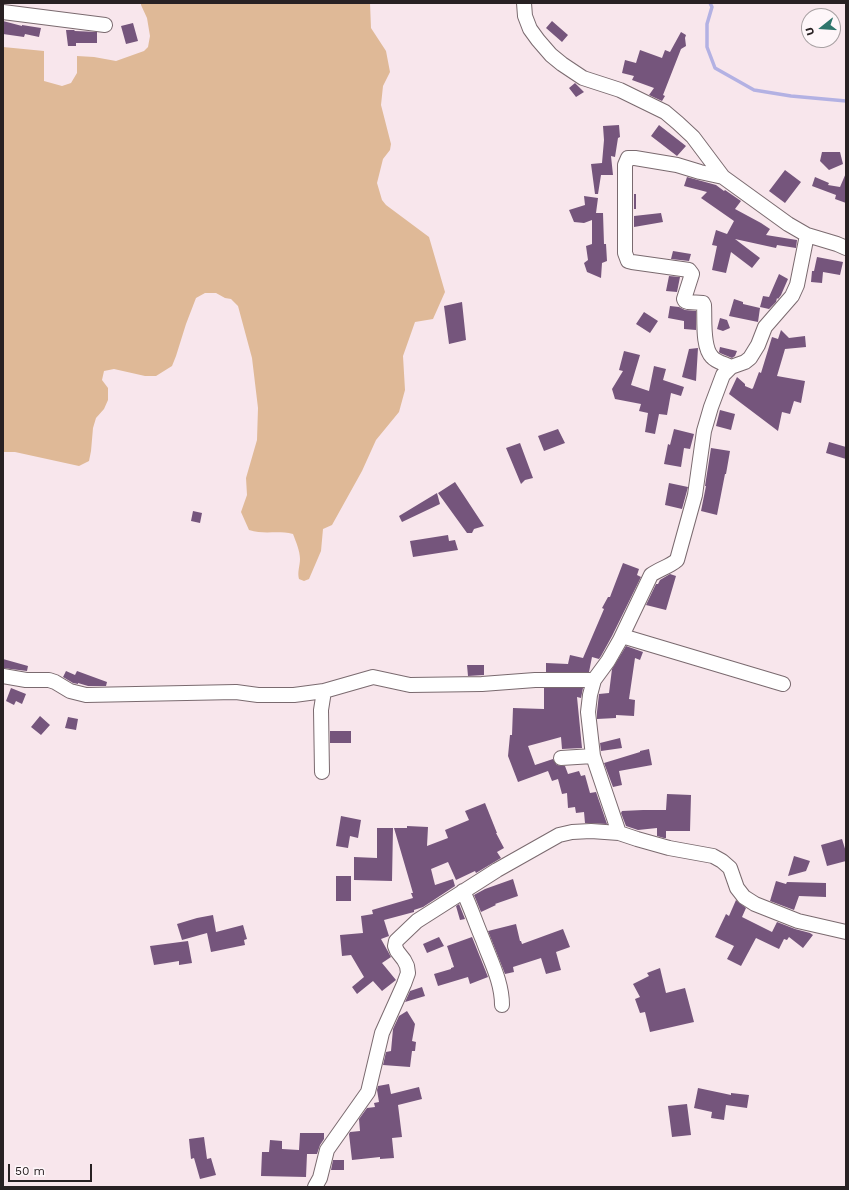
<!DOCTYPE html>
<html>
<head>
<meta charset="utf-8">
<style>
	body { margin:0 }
	#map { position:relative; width:849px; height:1190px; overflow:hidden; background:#f8e6ec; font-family:"Work Sans",sans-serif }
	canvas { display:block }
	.frame { position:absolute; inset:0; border:4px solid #282123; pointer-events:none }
	.north { position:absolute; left:801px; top:8px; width:40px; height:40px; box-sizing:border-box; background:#fef6f9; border:1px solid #a8a1a3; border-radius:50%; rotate:253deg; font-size:11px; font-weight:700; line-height:16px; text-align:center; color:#282123 }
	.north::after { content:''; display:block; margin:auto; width:14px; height:18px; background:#2f756c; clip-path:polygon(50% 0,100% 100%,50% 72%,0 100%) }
	.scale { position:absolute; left:8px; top:1164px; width:84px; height:18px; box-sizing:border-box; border:2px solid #282123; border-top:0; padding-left:5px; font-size:12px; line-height:14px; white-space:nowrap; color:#282123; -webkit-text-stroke:3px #fef6f9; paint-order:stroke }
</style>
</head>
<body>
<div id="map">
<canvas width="849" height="1190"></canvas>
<div class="frame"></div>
<div class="north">U</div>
<div class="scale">50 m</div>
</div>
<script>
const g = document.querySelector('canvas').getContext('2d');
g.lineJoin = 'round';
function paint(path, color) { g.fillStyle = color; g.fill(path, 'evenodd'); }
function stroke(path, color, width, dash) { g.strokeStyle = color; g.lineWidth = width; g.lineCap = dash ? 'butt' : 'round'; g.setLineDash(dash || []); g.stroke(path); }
const green = new Path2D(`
	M 141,3 L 370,3 L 371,28 L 386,51 L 390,72 L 383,86 L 381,105 L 391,144 L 390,150 L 383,159 L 377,183 L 382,200 L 386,205 L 429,237 L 445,292 L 433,319 L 415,322 L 403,356 L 405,390 L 399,412 L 376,440 L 362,471 L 332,525 L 323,529 L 321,551 L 309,579 L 304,581 L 299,579 C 297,572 300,566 300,559 C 300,551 296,542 293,534 C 277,530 265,535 249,530 L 241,512 L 247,495 L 246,478 L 257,440 L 258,408 L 252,358 L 238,306 L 231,299 L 225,298 L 216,293 L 205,293 L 196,298 L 186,324 L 176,356 L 172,366 L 156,376 L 145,376 L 114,369 L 104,371 L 102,380 L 108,388 L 108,400 L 104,409 L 96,418 L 93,428 L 91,451 L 89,461 L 79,466 L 15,452 L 3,452 L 3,47 L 44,51 L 44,81 L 62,86 L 71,83 L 77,73 L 77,56 L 94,57 L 116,61 L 144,51 L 148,47 L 150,36 L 147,18 L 141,5 Z`);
const stream = new Path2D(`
	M 710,3 L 712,7 L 707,24 L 707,47 L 715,68 L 754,90 L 791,96 L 846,101`);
const building = new Path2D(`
	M 3,21 L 22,26 L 22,25 L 41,28 L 39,37 L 25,34 L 24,37 L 3,34 Z
	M 552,21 L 568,35 L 562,42 L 546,28 Z
	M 133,23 L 138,41 L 126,44 L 121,26 Z
	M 66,30 L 74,30 L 75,31 L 97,32 L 97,43 L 76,43 L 76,46 L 68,46 Z
	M 681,32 L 686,35 L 685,38 L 686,46 L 681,49 L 663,95 L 665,96 L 662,101 L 649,95 L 654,88 L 632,80 L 634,76 L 622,73 L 625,60 L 636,63 L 640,50 L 662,58 L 665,50 L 670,52 Z
	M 575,83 L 584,92 L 576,97 L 569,88 Z
	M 619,125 L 620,137 L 618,138 L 615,157 L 611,156 L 613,175 L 601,175 L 598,194 L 595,194 L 591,164 L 602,163 L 604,140 L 603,126 Z
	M 659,125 L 686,146 L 677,156 L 651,136 Z
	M 822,152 L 840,152 L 843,164 L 829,170 L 820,161 Z
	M 785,170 L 801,182 L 785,203 L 769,191 Z
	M 846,173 L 846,203 L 835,199 L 836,195 L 812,186 L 815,177 L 829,183 L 828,185 L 840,187 Z
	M 687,177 L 716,185 L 724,191 L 725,190 L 741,201 L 735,209 L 761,223 L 770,229 L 766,235 L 797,240 L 796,248 L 777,245 L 776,248 L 735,239 L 760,258 L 752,268 L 731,252 L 726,273 L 712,270 L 717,246 L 712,245 L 716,230 L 727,234 L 734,221 L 701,198 L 707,192 L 684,186 Z
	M 634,194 L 636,194 L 636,209 L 634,209 Z
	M 584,196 L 598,198 L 596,213 L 603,213 L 604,244 L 606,244 L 607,261 L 602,263 L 601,278 L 587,272 L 584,263 L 588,260 L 586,246 L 592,244 L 592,220 L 584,223 L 574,222 L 569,210 L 585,205 Z
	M 661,213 L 663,222 L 634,227 L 634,216 Z
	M 673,251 L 691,254 L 689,261 L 671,259 Z
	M 817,257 L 843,262 L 840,275 L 823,272 L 822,283 L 811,282 L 812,271 L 814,271 Z
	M 779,274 L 788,279 L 781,295 L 778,299 L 777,298 L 776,302 L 769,309 L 760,307 L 763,296 L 769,297 Z
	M 669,276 L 680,277 L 677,292 L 666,291 Z
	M 734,299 L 743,302 L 743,304 L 760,308 L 758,322 L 729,316 Z
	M 462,302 L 466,340 L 449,344 L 444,306 Z
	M 670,306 L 679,307 L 685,310 L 696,311 L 696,330 L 684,329 L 684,321 L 668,318 Z
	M 644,312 L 658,321 L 650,333 L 636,324 Z
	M 720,318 L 727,320 L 730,328 L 723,331 L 717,329 Z
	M 781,330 L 789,338 L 805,336 L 806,347 L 785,349 L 777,376 L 805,381 L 801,403 L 794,401 L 790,414 L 782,412 L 778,431 L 729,394 L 737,377 L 745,384 L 745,386 L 752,389 L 753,388 L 759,372 L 761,373 L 772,337 L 778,339 Z
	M 720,347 L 737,351 L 735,356 L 732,358 L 720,353 L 719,352 Z
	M 698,348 L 696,381 L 682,377 L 689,349 Z
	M 624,351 L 640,355 L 631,385 L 649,391 L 654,366 L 666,369 L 663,380 L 684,387 L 681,396 L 671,393 L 667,415 L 659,414 L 655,434 L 645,432 L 648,413 L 639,411 L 641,404 L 615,399 L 612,389 L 623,371 L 619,370 Z
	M 720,410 L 735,414 L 731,430 L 716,426 Z
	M 558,429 L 565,443 L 544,451 L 538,436 Z
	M 674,429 L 694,434 L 690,449 L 684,448 L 681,467 L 664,464 L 668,444 L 670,445 Z
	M 829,442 L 846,447 L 846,459 L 826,453 Z
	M 520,443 L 533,478 L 525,480 L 521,484 L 506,448 Z
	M 711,448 L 730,451 L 726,474 L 725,474 L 717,515 L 701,511 L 706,486 L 705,486 Z
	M 455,482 L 484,526 L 474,529 L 472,533 L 467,533 L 438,493 Z
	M 669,483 L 688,487 L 682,509 L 665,505 Z
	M 437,493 L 440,504 L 402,522 L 399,516 Z
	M 193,511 L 202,513 L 200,523 L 191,521 Z
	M 448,535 L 449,541 L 455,540 L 458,550 L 413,557 L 410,541 Z
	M 623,563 L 639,569 L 637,575 L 641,577 L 612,636 L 601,656 L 599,659 L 592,657 L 589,672 L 546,672 L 546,663 L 568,664 L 570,655 L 583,658 L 604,609 L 602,608 L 608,597 L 610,597 Z
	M 670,574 L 676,576 L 666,610 L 646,605 L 656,584 L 658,584 L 660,580 Z
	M 626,646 L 643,652 L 640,660 L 635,658 L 629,699 L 635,700 L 634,716 L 616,715 L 616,718 L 597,719 L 597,712 L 599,694 L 609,693 L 612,669 Z
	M 3,659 L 28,666 L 27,671 L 3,668 Z
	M 467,665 L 484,665 L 484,675 L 468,676 Z
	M 66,671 L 75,675 L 77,671 L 107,682 L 106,686 L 88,686 L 78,683 L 78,684 L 73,683 L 63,677 Z
	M 11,688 L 26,694 L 22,704 L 16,701 L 14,705 L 6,701 Z
	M 544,688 L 583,688 L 581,698 L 577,697 L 582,748 L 562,749 L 561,737 L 528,746 L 535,765 L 553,759 L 557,765 L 565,766 L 568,774 L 579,771 L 581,776 L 585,775 L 590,793 L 596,792 L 607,824 L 585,823 L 584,812 L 576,813 L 575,807 L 568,808 L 567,793 L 562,794 L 558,779 L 552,781 L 548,771 L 518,782 L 508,756 L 510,735 L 512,735 L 513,708 L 544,709 Z
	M 40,716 L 50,725 L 41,735 L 31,727 Z
	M 68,717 L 78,719 L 76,730 L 65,728 Z
	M 330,731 L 351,731 L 351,743 L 330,743 Z
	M 620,738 L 622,748 L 601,751 L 600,743 Z
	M 649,749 L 652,765 L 619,771 L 622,785 L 613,787 L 604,763 L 640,752 L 640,751 Z
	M 667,794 L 691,795 L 690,831 L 666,831 L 666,838 L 664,838 L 657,836 L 657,828 L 638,830 L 626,826 L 621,813 L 622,811 L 643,810 L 666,810 Z
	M 485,803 L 497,833 L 496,833 L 504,848 L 497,852 L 501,858 L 476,873 L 475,871 L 456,880 L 448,862 L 431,869 L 435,885 L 453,879 L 455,886 L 423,907 L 414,910 L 414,912 L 384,920 L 389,936 L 381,939 L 391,957 L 382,963 L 396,980 L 382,991 L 373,981 L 357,994 L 352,987 L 364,977 L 351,955 L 342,956 L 340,935 L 363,933 L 361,916 L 373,914 L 372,910 L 413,898 L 411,893 L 413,893 L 394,828 L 407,828 L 407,826 L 428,827 L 427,846 L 448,838 L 445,830 L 469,820 L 465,811 Z
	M 341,816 L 361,820 L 358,838 L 350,836 L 348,848 L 336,846 Z
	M 377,828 L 393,828 L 392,881 L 354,880 L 354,857 L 377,858 Z
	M 842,839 L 846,852 L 846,861 L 827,866 L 821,845 Z
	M 794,856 L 810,861 L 806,871 L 788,876 Z
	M 336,876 L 351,876 L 351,901 L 336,901 Z
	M 513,879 L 518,896 L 495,904 L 496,905 L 481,912 L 474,895 L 485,889 Z
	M 776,881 L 786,884 L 787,882 L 826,883 L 826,897 L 799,896 L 794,910 L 770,901 Z
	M 736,900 L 746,908 L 742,917 L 772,932 L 777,922 L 795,929 L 810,933 L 813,935 L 803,948 L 789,937 L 787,940 L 784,939 L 779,949 L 756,938 L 741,966 L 727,959 L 734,946 L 715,937 L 726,914 L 729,916 Z
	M 459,904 L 465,919 L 460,920 L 456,906 Z
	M 213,915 L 216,932 L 243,925 L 247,939 L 244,940 L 245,945 L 211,952 L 207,933 L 182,940 L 177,924 L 197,918 Z
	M 516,924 L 520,941 L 521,941 L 522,944 L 563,929 L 570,947 L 556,952 L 561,970 L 546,974 L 541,958 L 513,967 L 514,972 L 505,974 L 488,931 Z
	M 439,937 L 444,946 L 427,953 L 423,944 Z
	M 472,937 L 488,977 L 470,984 L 468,977 L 438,986 L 434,974 L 451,969 L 451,968 L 454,967 L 447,946 Z
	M 188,941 L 192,963 L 179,965 L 179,961 L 154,965 L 150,946 Z
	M 660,968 L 666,993 L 685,988 L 694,1022 L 650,1032 L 645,1012 L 640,1013 L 635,999 L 640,997 L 633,984 L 649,976 L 647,973 Z
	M 422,987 L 425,996 L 405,1002 L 410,991 Z
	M 407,1011 L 415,1024 L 412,1041 L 416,1042 L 415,1051 L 412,1051 L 410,1067 L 383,1065 L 386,1052 L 391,1051 L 393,1029 L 399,1016 Z
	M 389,1084 L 391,1094 L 419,1087 L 422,1099 L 398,1105 L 402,1137 L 392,1138 L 394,1158 L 380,1159 L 380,1157 L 352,1160 L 349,1134 L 350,1132 L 360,1131 L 359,1119 L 367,1108 L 375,1107 L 374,1103 L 379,1102 L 377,1090 L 378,1086 Z
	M 698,1088 L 731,1095 L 731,1093 L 749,1095 L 747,1108 L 726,1105 L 724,1120 L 711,1118 L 712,1112 L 694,1108 Z
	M 687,1104 L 691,1135 L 672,1137 L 668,1106 Z
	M 300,1133 L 324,1133 L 324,1139 L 320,1145 L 317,1154 L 307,1154 L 306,1177 L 261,1176 L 262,1152 L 269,1152 L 270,1140 L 282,1141 L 282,1149 L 299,1150 Z
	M 204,1137 L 207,1159 L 211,1158 L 216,1175 L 200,1179 L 194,1158 L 191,1159 L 189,1139 Z
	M 333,1160 L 344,1160 L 344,1170 L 331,1170 Z`);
const minor = new Path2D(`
	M 524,3 L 525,16 L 530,29 L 538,40 L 551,55 L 562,64 L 583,78 L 620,90 L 665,112 L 678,123 L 693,137 L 723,177 L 788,224 L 807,235 L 837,244 L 846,248
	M 3,12 L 105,25
	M 723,177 L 700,172 L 677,165 L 635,158 L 628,158 L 625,165 L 625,253 L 628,261 L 632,262 L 689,270 L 692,274 L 684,299 L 685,301 L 688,302 L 703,303 L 704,305 C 705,319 702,347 712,357 C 716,362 726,364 731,367
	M 622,636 L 783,684
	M 3,676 L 26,680 L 49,680 L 55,682 L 70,691 L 86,695 L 236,692 L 258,695 L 294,695 L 324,691 L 373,677 L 410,685 L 482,684 L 535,680 L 594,680
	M 561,758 L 593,756
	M 322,772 L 321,710 L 324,691
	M 619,833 L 593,756 L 588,712 L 590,695 L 594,680 L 608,661 L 620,640 L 651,575 C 659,569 669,567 677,560 L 695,495 L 704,431 L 711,407 L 723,375 L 731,367 L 745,362 L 750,358 L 758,345 L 765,327 L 792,296 L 797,285 L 807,235
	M 463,891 C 471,908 476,924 483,940 C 491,962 502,982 502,1005
	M 315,1187 L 320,1178 L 327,1150 L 368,1092 L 382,1033 L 404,984 L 408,973 L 407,966 L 404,960 L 397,951 L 395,946 L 396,941 L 417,921 L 497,870 L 559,835 L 572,832 L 591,831 L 619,833 L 637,839 L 669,848 L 713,856 L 722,861 L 730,868 L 737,888 L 744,897 L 755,904 L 798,921 L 846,932`);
paint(green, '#dfb997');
stroke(stream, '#b3b1e3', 3.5);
paint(building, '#75557c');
stroke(minor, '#7a6a6f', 16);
stroke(minor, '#fff', 14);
</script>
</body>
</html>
